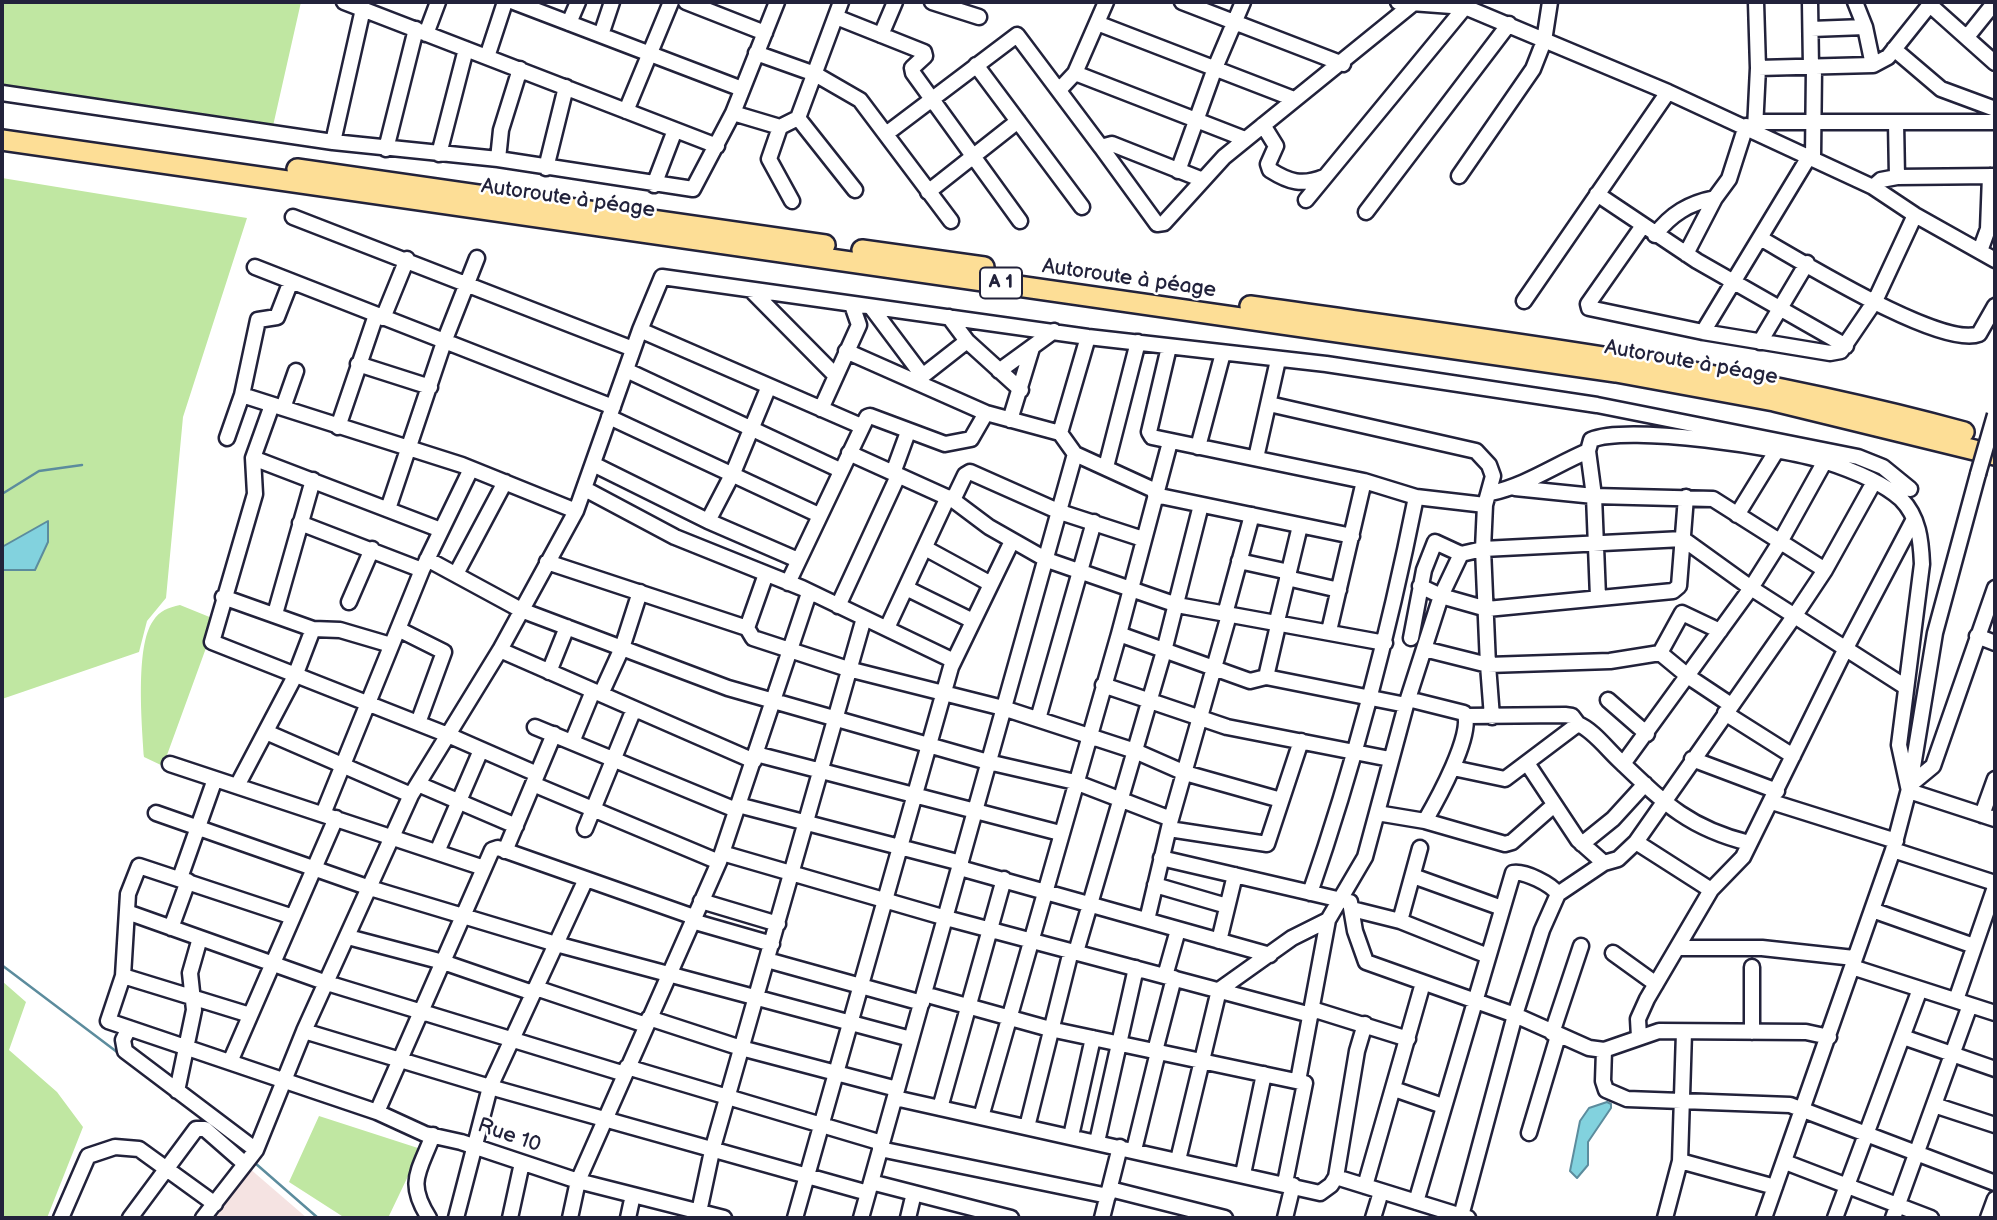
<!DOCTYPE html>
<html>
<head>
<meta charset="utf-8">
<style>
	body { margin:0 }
	#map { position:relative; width:1997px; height:1220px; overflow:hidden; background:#fff; font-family:"Balsamiq Sans",sans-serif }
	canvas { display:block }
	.frame { position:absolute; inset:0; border:4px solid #22223b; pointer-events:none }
</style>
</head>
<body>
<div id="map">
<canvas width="1997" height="1220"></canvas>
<div class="frame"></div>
</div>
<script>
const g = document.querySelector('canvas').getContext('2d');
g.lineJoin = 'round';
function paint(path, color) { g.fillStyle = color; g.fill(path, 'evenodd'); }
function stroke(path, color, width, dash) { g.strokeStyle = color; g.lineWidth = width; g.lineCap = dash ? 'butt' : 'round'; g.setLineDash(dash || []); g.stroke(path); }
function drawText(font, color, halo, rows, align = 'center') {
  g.font = font + ' "Balsamiq Sans",sans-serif'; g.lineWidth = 5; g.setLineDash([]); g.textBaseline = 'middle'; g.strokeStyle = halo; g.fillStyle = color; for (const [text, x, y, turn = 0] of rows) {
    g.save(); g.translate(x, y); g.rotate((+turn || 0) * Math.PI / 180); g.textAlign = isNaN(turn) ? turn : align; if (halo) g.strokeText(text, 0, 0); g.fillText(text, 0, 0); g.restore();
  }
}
const built = new Path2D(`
	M 249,1168 L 307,1218 L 210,1218 Z`);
const green = new Path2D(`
	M 2,2 L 301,2 L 273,126 L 2,86 Z
	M 2,178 L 247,218 L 183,417 L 166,598 L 147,621 L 139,652 L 2,699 Z
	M 180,605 L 212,618 L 206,648 L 163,766 L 144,757 C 142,726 135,646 153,621 C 160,610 168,608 180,605 Z
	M 2,981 L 26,1002 L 9,1050 L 57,1092 L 83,1127 L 47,1218 L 2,1218 Z
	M 319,1116 L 421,1149 L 388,1218 L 345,1218 L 289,1182 Z`);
const water = new Path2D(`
	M 48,521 L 48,542 L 35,570 L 2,570 L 2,547 Z
	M 1607,1102 L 1611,1104 L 1611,1108 L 1588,1142 L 1588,1165 L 1577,1178 L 1570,1171 L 1580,1121 L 1589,1108 Z`);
const stream = new Path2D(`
	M 2,494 L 39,471 L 82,465
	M 3,966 L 121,1055
	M 198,1115 L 209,1124
	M 227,1139 L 244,1153
	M 255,1163 L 318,1218`);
const minor = new Path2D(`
	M 344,2 L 717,146
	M 514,2 L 742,89
	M 686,2 L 765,33
	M 932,2 L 979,17
	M 1182,2 L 1343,64
	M 1398,2 L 1465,7 L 1668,92 L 1873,187 L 1915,215 L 1995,260
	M 1810,2 L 1811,68
	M 1855,2 L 1865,27 L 1873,65
	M 1930,5 L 1995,63
	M 836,17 L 924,52 L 925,56 L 912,68 L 913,73 L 1020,221
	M 569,23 L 578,2
	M 1097,23 L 1294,99
	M 1811,29 L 1865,27
	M 426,34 L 438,2
	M 601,35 L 612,2
	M 881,35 L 895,2
	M 1967,37 L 1995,2
	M 1894,49 L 1941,89 L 1995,109
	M 756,53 L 815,74 L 860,100 L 951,221
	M 487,57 L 505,2
	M 976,65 L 1082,207
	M 1758,68 L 1873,65 L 1888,57 L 1932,2
	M 1075,73 L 1245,139
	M 1060,89 L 1075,73 L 1106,2
	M 2,93 L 333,142 L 498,159 L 693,189 L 733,113 L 777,2
	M 626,111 L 671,2
	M 733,113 L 780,127 L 798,118 L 841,2
	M 798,118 L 855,190
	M 1756,122 L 1995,122
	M 1896,122 L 1897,177
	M 1263,125 L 1276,146 L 1268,164 L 1270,170 C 1289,182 1302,186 1324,177
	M 780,127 L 769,159 L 792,201
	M 1755,129 L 1758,68 L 1756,2
	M 886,134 L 1017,35 L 1101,147 L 1112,144 L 1203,180
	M 333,142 L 363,9
	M 1101,147 L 1157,224 L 1164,223 L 1224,157 L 1415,2
	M 386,149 L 416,29
	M 439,154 L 466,49
	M 1813,157 L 1814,68
	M 498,159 L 501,130 L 520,69
	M 546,168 L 566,87
	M 1178,171 L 1215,68 L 1243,2
	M 1459,176 L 1533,69 L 1544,41 L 1550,2
	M 654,185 L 675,130
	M 1873,187 L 1881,180 L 1897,177 L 1995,176
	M 928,192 L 1018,121
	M 1597,194 L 1697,261 L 1846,346
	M 1306,200 L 1465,7
	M 1366,212 L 1509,24
	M 293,217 L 633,349
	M 1642,227 L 1588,304 L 1589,308 L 1703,332 L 1830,353 L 1841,351 L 1875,301 L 1915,215
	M 1655,235 C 1671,214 1689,203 1715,198 L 1729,179 L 1746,126
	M 1760,238 C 1799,260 1942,349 1979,334 L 1995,306
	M 1980,251 L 1988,229 L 1990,176
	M 1686,254 L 1715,198
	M 255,267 L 613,407
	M 751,290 L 836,376
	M 1524,301 L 1668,92
	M 871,307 L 922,375
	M 949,317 L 967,341 L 1021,390
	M 383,318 L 407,259
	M 640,330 L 861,426
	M 1703,332 L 1810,155
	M 1760,342 L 1807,263
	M 1169,347 L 1149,432 L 1152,437 L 1364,481 L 1416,497 L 1485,505
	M 846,351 L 986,413 L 1060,433 L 1075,454 L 1156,491
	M 358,364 L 430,387
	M 626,370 L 840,470
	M 999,371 L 1054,331
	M 916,381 L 967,341
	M 242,395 L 462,465 L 576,511
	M 1269,404 L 1476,451 L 1489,465 L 1493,476 L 1485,505 L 1483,549 L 1488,665 L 1424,649
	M 272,405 L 253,458 L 255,494 L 212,642 L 448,735 L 537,774
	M 283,408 L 296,371
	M 821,409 L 859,325 L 852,305
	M 609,417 L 819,515
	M 1010,420 L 1032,348
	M 338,427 L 376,315
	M 1060,433 L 1088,337
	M 227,438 L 242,395 L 258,320 L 277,317 L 291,281
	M 1198,447 L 1223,353
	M 849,453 L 953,500 L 989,527 L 1047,560 L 1177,605 L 1385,643
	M 253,458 L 441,530
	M 1256,458 L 1278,360
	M 593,464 L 708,521 L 798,560
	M 1106,467 L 1138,342
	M 893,473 L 908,432
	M 1515,488 L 1594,496 L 1713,499 L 1825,570
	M 585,489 L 675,537 L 802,588 L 954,661
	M 1491,493 C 1525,486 1555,465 1588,451
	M 1155,495 L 1352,536
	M 953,500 L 965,475 L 970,472 L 1060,512 L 1143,539
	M 388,509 L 444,342 L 477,258
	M 1737,515 L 1777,450
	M 708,521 L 733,473 L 769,386
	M 300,523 L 422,570
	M 925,548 L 991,584
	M 427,559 L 521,610 L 728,688 L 988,762 L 1075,782 L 1171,819
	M 1239,561 L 1289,572
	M 547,562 L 747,628
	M 456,574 L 505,482
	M 766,574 L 747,628 L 753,638 L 848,669 L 1003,708 L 1135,751 L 1185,773 L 1281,800
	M 1287,578 L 1339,590
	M 788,583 L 867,417 L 870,416 L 945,444 L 971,439 L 986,413
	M 1420,586 L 1441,596 L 1487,609 L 1673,591 L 1679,586 L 1686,497
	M 906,588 L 973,621
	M 223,597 L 313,629 L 340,630 L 391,645
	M 1598,597 L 1594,496 L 1588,451 L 1591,440 C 1628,424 1782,448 1824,461 C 1849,469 1882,482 1901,499 C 1919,517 1921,541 1922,564 L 1899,745 L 1909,791 L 1995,819
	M 349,602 L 372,549
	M 838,606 L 898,476
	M 275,614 L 313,480
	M 1225,614 L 1252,515
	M 1277,621 L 1300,526
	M 887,628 L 948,497
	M 398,629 L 444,652 L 418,723
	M 1329,631 L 1364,481
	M 1119,634 L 1250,681 L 1266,677 L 1406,705
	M 1977,636 L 1995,643
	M 1411,638 L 1424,570 L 1435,542 L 1461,554 L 1483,549 L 1683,539 L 1751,588 L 1904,686
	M 500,650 L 754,761
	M 1660,653 L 1682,613 L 1720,631
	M 549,672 L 567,627
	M 1266,677 L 1279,621
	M 1103,685 L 1227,727 L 1390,759
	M 601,694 L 622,648 L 640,592
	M 1608,700 L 1647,734
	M 1725,713 L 1793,756
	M 1467,716 L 1565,715 L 1572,716 L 1578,724
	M 1492,717 L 1488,665 L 1610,661 L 1660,653 L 1689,677 L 1731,705
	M 1038,719 L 1094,522
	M 535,727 L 736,810
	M 266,732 L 411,795
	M 572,742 L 593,691
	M 756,754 L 1060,833
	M 1692,759 L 1777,791
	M 1527,763 L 1578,840 L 1604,863 L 1618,859 L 1636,842 L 1795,615 L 1825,570 L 1874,482
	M 170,764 L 484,868
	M 1623,764 L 1751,588 L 1780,542 L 1825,461
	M 1453,768 L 1505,779 L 1578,724 C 1593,730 1607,749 1619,760 C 1663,802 1688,828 1749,843
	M 418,784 L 516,826
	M 533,784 L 719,862
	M 1910,785 L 1933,766 L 1995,588
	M 237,786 L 295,676 L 313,629
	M 1772,802 L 1896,841
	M 738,805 L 961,863
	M 156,813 L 370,888 L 556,944 L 911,1039
	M 1377,813 L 1425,821 C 1436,802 1475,732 1464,713 L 1408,699
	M 323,814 L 422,570 L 471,469
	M 1982,815 L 1995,779
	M 1425,821 L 1505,844 L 1512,842 L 1554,805
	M 585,829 L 634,709
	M 1169,829 L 1267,844 L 1301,741
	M 1636,842 L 1711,890 L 1743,857 L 1846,648 L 1914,519
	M 1582,844 L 1613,819 L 1645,784
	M 1893,850 L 1995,883
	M 505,851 L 554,734
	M 437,852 L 481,750
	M 722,853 L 946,918 L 1311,1015
	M 1161,858 L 1350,902 L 1355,931 L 1366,962 L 1515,1015 L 1589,1048 L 1604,1050 L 1659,1031 L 1806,1032 L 1829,1037
	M 960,868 L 1270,955
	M 1413,876 L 1502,908
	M 180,878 L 215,779
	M 1155,885 L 1227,906
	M 1310,893 C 1355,763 1389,632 1416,497
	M 1558,894 L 1604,863
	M 701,901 L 778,924
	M 1352,909 L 1400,921 L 1488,956
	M 1872,910 L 1974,946
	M 127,912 L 327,983 L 625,1074
	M 293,917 L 139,866 L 128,894 L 123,976 L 108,1021 L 377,1112 L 425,1134 L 461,1142 L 578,1181 L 724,1218
	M 1147,920 L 1171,819 L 1229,615
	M 692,921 L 772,944
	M 1400,921 L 1420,848
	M 171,928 L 188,881
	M 348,937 L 443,962 L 533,993
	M 1219,941 L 1235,875
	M 1677,948 L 1762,948 L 1854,958
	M 1076,952 L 1164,651 L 1201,505
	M 1613,953 L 1656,984
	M 767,960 L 922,1003
	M 1852,967 L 1995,1013
	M 123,976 L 250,1015
	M 1165,976 L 1178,930
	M 536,988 L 646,1025
	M 924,994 L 1050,1029 L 1305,1083 L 1285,1183
	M 1956,1000 L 1995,887
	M 1312,1009 L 1408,1039
	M 649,1018 L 741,1048 L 897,1089
	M 129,1028 L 123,1040 L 125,1051 L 256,1150
	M 304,1031 L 490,1087 L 868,1193
	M 1752,1032 L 1752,967
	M 1552,1033 L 1581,946
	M 1639,1037 L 1638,1019 L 1647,999 L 1711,890
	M 1903,1037 L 1995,1069
	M 1604,1050 L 1603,1081 L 1606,1090 L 1627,1099 L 1790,1105 L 1995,1183
	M 1155,1051 L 1174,978
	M 230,1062 L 336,818
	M 627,1067 L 882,1143
	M 1298,1081 L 1328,920 L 1365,857 L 1406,705 L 1441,596 L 1461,554
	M 1394,1089 L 1443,1106
	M 177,1091 L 194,1010 L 190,973 L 200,938
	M 895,1098 L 1320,1193 L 1331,1185 L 1336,1177 L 1357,1051 L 1365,1024
	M 1934,1105 L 1995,1125
	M 940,1108 L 1004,879
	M 377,1112 L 492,850 L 498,848 L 694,917
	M 981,1117 L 1119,634 L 1170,442
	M 1027,1127 L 1071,951
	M 1529,1133 L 1558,1036
	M 1071,1136 L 1093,1038
	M 1097,1142 L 1136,968
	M 880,1149 L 1108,1196
	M 1134,1150 L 1158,1052
	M 1178,1160 L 1219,990 L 1292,938 L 1328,920
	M 1680,1161 L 1775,1187
	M 1785,1162 L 1931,1218
	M 1243,1174 L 1264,1074
	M 1336,1177 L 1468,1218
	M 871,1182 L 1011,1218
	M 1365,1186 L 1423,983
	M 1110,1189 L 1225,1218
	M 1416,1202 L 1513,873 C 1525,871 1551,884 1558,894 L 1542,930 L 1515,1015 L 1461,1216
	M 699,1212 L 712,1151 L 864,618
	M 61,1218 L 88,1156 L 115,1147 L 139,1149 L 215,1204
	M 130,1218 L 196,1129 L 205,1129 L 245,1164
	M 203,1218 L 256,1150 L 304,1031 L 411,795 L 500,650 L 576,511 L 640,330 L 662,277 L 1088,337 L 1326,364 L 1597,405 L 1858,457 L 1883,467 L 1910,489
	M 429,1218 C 406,1182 419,1172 433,1135
	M 456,1218 L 490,1087 L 586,879
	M 510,1218 L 522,1163
	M 570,1218 L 578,1181 L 719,862 L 809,593
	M 628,1218 L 633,1195
	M 795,1218 L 951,667 L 1012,541
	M 861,1218 L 1075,454
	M 908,1218 L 914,1193
	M 1102,1218 L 1120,1147
	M 1285,1218 L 1293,1185
	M 1373,1218 L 1381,1192
	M 1665,1218 L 1680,1161 L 1684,1032
	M 1764,1218 L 1893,850 L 1910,785 L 1935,633 L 1978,474
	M 1835,1218 L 1920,989
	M 1893,1218 L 1970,1005
	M 1988,1218 L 1995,1199`);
const highway = new Path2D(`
	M 2,140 L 1616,372 L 1774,401 L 1995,455
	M 297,169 L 825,245
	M 862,250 L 984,267
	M 1250,306 C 1489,340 1730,368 1964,432`);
const minorBridge = new Path2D(`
	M 1978,474 L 1995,415`);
const shields = [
	[1001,283,42]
];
const shieldNames = [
	["A 1",1001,283]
];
const streetNames = [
	["Autoroute à péage",568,199,8],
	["Autoroute à péage",1129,279,8],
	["Autoroute à péage",1691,363,10],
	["Rue 10",509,1136,19]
];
paint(built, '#f5e3e2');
paint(green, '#c0e7a2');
paint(water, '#82d2de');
stroke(water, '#5c8c9d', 2);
stroke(stream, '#5c8c9d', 2.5);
stroke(minor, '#22223b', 19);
stroke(highway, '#22223b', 24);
stroke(minor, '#fff', 14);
stroke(highway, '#fdde96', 19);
stroke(minorBridge, '#22223b', 19, []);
stroke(minorBridge, '#fff', 14);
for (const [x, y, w] of shields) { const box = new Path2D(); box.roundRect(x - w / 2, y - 15.5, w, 31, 5); g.fillStyle = '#fff'; g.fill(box); stroke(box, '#22223b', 2); }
drawText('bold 19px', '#22223b', null, shieldNames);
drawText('21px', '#22223b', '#fff', streetNames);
</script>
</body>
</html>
